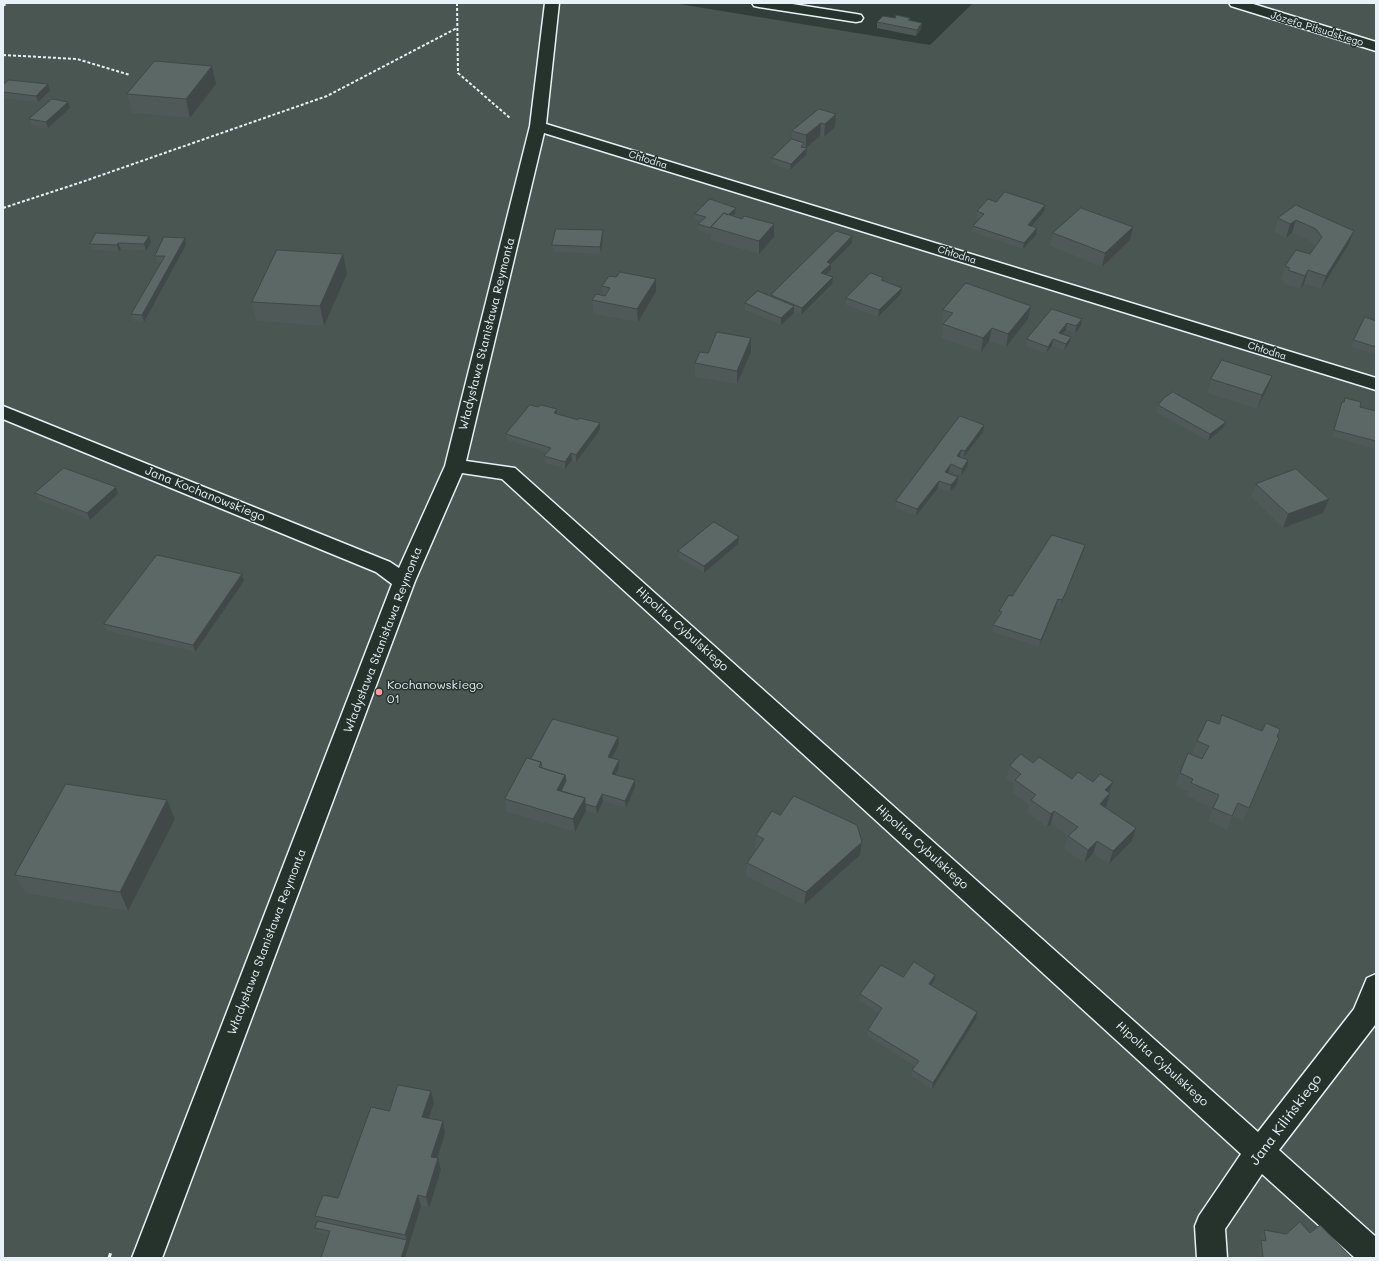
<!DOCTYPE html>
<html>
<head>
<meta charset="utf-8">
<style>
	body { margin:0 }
	#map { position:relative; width:1379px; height:1261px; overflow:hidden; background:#323e39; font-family:Mali,sans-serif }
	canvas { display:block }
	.frame { position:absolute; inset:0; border:4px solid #e8f1f8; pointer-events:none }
</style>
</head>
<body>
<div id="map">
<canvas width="1379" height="1261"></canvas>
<div class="frame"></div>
</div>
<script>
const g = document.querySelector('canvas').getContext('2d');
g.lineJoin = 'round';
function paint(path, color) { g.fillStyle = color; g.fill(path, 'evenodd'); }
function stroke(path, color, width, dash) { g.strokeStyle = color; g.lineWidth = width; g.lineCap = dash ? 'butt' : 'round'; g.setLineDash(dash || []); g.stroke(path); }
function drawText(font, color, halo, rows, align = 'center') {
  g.font = font + ' Mali,sans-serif'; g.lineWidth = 3; g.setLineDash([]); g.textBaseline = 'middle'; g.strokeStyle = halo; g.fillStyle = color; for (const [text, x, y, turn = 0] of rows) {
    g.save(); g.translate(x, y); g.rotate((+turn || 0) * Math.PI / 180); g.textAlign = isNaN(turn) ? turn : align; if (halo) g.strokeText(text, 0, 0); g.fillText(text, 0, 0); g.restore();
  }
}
const green = new Path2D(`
	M 3,3 L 673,3 L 930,45 L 973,3 L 1376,3 L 1376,1258 L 3,1258 Z`);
const pathFar1 = new Path2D(`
	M 457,3 L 458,73 L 510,118
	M 3,6 L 8,3
	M 3,55 L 77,59 L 130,75
	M 3,208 L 79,183 L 327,96 L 457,28`);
const path = new Path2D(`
	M 109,1258 L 111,1252`);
const minor = new Path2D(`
	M 545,3 L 559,3 L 546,124 L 1376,378 L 1376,390 L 544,133 L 466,461 L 515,468 L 1258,1132 L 1354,1009 L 1367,978 L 1376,974 L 1376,1021 L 1375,1025 L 1279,1150 L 1376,1237 L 1376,1258 L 1355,1258 L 1262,1174 L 1225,1229 L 1227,1258 L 1197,1258 L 1195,1226 L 1199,1216 L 1241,1154 L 502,479 L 462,473 L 415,581 L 162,1258 L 132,1258 L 392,584 L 376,572 L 3,419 L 3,406 L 390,562 L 399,568 L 445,466 L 530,126 Z
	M 752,3 L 786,3 L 856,14 L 861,15 L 863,18 L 861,21 L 856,22 L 759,7 L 754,6 Z
	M 1229,3 L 1250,3 L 1376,42 L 1376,51 L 1231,6 Z`);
const wall = new Path2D(`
	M 830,3 L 839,3 L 838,4 Z
	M 895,18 L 910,18 L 910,21 L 922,23 L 921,29 L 916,36 L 877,28 L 877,22 Z
	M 48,84 L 50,91 L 38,102 L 3,98 L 3,85 Z
	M 216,84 L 190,118 L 132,113 L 127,94 Z
	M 70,108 L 48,128 L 31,125 L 29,119 Z
	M 836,114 L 835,127 L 824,137 L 820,136 L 806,148 L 807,148 L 806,155 L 790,170 L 772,164 L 772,158 L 792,140 L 792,131 Z
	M 996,202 L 1045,205 L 1044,212 L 1031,226 L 1036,235 L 1023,249 L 972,232 L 973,226 L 980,219 L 976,218 L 977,211 Z
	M 1296,205 L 1354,231 L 1349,244 L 1321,289 L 1304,284 L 1300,289 L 1284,284 L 1284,281 L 1281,280 L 1285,266 L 1310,254 L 1315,247 L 1312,242 L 1292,233 L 1286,238 L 1274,232 L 1278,218 Z
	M 695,214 L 735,214 L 733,216 L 774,237 L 759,254 L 711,240 L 711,235 L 698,230 L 698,224 L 700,222 L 695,220 Z
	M 1133,227 L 1130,240 L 1102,267 L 1050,246 L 1053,233 Z
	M 603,230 L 603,237 L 601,254 L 553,252 L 552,245 Z
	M 852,236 L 852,243 L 831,264 L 831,270 L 826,274 L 833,277 L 832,284 L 801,315 L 794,312 L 794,313 L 781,325 L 745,310 L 745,303 L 771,296 L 771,295 Z
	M 185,238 L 186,245 L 144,322 L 133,321 L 131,314 L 161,262 L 157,262 L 155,256 Z
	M 151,242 L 146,251 L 121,249 L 119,252 L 92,250 L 90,244 Z
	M 343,254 L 347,274 L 324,326 L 256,321 L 252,302 Z
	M 616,277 L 656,279 L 656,292 L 638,322 L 593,314 L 592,300 L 603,295 L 602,286 Z
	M 883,281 L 902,288 L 901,294 L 878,317 L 846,305 L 846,298 Z
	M 1031,306 L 1028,319 L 1006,347 L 989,341 L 981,352 L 941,338 L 943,324 L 941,323 L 943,310 Z
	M 1052,309 L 1081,326 L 1075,333 L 1066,330 L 1062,334 L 1069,344 L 1064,350 L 1052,346 L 1046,353 L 1025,346 L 1027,339 Z
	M 1376,321 L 1376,354 L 1351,347 L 1354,340 Z
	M 751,352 L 737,384 L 695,377 L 695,363 L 708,353 Z
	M 1211,379 L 1267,389 L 1257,409 L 1207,393 Z
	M 1345,398 L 1360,407 L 1376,411 L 1376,449 L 1332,437 L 1342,402 L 1344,402 Z
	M 1158,405 L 1223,428 L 1208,441 L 1156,412 Z
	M 557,414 L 578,420 L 600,423 L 600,430 L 576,462 L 572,460 L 565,469 L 545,463 L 544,456 L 547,453 L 507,440 L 506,434 Z
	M 983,432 L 964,458 L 968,460 L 967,467 L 961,476 L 949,471 L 948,473 L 958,477 L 957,484 L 950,492 L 938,488 L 916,516 L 895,508 L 896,501 Z
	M 1256,484 L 1329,499 L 1323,513 L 1283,528 L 1251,497 Z
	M 35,493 L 118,494 L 90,520 L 38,500 Z
	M 739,537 L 738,544 L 704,573 L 679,558 L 678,551 Z
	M 1085,545 L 1083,552 L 1064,599 L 1060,607 L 1056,606 L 1039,647 L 992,632 L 993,625 L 998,618 L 997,618 L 999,611 L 1012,596 Z
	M 244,581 L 195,652 L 107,631 L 104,624 Z
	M 1219,724 L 1279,738 L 1243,821 L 1233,816 L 1227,830 L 1208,821 L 1213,808 L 1186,796 L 1188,792 L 1175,786 L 1180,773 L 1192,754 L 1197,741 Z
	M 619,744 L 612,758 L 619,767 L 616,775 L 635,787 L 626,808 L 603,801 L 597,814 L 586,811 L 575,832 L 507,812 L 505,799 L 531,759 Z
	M 1033,763 L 1072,779 L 1093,782 L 1113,782 L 1109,793 L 1110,793 L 1105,807 L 1132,841 L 1109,864 L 1093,854 L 1084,863 L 1064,849 L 1068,836 L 1051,824 L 1047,827 L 1027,813 L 1029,805 L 1012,793 L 1014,784 L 1006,779 L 1010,766 Z
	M 167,800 L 175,819 L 128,911 L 25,893 L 15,875 Z
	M 780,815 L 862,842 L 860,855 L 804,905 L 746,876 L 747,863 L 757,849 L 755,848 L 756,835 Z
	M 903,977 L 934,981 L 931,985 L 976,1019 L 932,1089 L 911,1076 L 912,1070 L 915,1066 L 867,1036 L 868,1030 L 879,1013 L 859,1001 L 860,994 Z
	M 431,1091 L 434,1103 L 429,1119 L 445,1133 L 437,1158 L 441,1170 L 429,1208 L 421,1206 L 405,1258 L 329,1235 L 318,1233 L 315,1228 L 318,1221 L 315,1216 L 338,1198 L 389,1111 Z
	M 1264,1230 L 1286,1234 L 1310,1233 L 1352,1258 L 1259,1258 L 1258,1246 L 1261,1240 L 1261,1236 Z`);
const shadedWall = new Path2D(`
	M 922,23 L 921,29 L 916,36 L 917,30 Z
	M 212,66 L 216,84 L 190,118 L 186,99 Z
	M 48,84 L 50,91 L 38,102 L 36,96 Z
	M 68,102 L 70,108 L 48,128 L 46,122 Z
	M 836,114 L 835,127 L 824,137 L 825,124 Z
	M 821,123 L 820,136 L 806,148 L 806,135 Z
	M 807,148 L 806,155 L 790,170 L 791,164 Z
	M 1045,205 L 1044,212 L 1026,232 L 1028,225 Z
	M 736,208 L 735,214 L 720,229 L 715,228 Z
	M 1296,220 L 1292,233 L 1286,238 L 1290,224 Z
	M 774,224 L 774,237 L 759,254 L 759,241 Z
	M 1133,227 L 1130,240 L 1102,267 L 1105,253 Z
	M 1037,228 L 1036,235 L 1023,249 L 1024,243 Z
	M 603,230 L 603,237 L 601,254 L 600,247 Z
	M 1354,231 L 1349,244 L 1321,289 L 1326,276 Z
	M 149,236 L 151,242 L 146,251 L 144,244 Z
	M 852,236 L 852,243 L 830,265 L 831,264 L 831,270 L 821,279 L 821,273 L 827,262 Z
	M 185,238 L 186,245 L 144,322 L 142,315 Z
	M 118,243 L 121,249 L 119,252 L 117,245 Z
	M 343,254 L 347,274 L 324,326 L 320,306 Z
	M 1308,270 L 1304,284 L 1300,289 L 1305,276 Z
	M 833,277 L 832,284 L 801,315 L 802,308 Z
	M 656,279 L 656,292 L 638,322 L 637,309 Z
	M 902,288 L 901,294 L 878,317 L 879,310 Z
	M 794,306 L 794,313 L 781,325 L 781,318 Z
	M 1031,306 L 1028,319 L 1006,347 L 1008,334 Z
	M 1082,319 L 1081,326 L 1075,333 L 1076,326 Z
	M 1067,323 L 1066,330 L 1057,340 L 1059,333 Z
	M 992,328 L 989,341 L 981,352 L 983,338 Z
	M 1071,337 L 1069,344 L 1064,350 L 1066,344 Z
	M 751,338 L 751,352 L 737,384 L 737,371 Z
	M 1053,339 L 1052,346 L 1046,353 L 1048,347 Z
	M 1272,376 L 1267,389 L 1257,409 L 1262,395 Z
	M 557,409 L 557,416 L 554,413 Z
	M 1226,422 L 1223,428 L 1208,441 L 1210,434 Z
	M 600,423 L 600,430 L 576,462 L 576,455 Z
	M 984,425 L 983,432 L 963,458 L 965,451 Z
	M 961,450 L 960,457 L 957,456 Z
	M 571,453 L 572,460 L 565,469 L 565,462 Z
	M 968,460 L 967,467 L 961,476 L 962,469 Z
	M 951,464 L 949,471 L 944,479 L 945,472 Z
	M 958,477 L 957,484 L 950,492 L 951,485 Z
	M 939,481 L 938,488 L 916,516 L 917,509 Z
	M 116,487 L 118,494 L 90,520 L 87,513 Z
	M 1329,499 L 1323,513 L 1283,528 L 1288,514 Z
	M 739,537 L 738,544 L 704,573 L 704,566 Z
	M 1085,545 L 1083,552 L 1060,607 L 1062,600 Z
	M 242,574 L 244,581 L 195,652 L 193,645 Z
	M 1058,599 L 1056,606 L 1039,647 L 1041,640 Z
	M 618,737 L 619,744 L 609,764 L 608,757 Z
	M 619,760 L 619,767 L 613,781 L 612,774 Z
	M 565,775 L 567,788 L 562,797 L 557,790 Z
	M 635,780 L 635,787 L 626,808 L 625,801 Z
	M 1113,782 L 1108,795 L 1110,793 L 1106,807 L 1096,817 L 1105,790 Z
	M 602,794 L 603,801 L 597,814 L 596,807 Z
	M 585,798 L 586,811 L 575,832 L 573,819 Z
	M 167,800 L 175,819 L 128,911 L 120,892 Z
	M 1054,811 L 1051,824 L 1047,827 L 1051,814 Z
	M 1136,828 L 1132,841 L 1109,864 L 1113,851 Z
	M 1097,841 L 1093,854 L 1084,863 L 1088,850 Z
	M 862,842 L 860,855 L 804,905 L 806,892 Z
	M 935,975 L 934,981 L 928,990 L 929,984 Z
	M 977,1012 L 976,1019 L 932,1089 L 933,1083 Z
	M 431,1091 L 434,1103 L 425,1129 L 422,1117 Z
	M 443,1121 L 445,1133 L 434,1169 L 431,1157 Z
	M 438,1158 L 441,1170 L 429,1208 L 426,1197 Z
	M 418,1195 L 421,1206 L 405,1258 L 401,1258 L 407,1240 L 405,1235 Z`);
const building = new Path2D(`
	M 896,15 L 910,18 L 908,20 L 922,23 L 917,30 L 877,22 L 883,16 L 895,18 Z
	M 155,61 L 212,66 L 186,99 L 127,94 Z
	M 9,80 L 48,84 L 36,96 L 3,92 L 3,85 Z
	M 52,99 L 68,102 L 46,122 L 29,119 Z
	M 819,109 L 836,114 L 825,124 L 821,123 L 806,135 L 792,131 Z
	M 792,139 L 804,143 L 801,147 L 807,148 L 791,164 L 772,158 Z
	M 1005,192 L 1045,205 L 1028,225 L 1037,228 L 1024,243 L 973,226 L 984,214 L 977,211 L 988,199 L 996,202 Z
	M 710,199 L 736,208 L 728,215 L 724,213 L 711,227 L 711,228 L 698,224 L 706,217 L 695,214 Z
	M 1296,205 L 1354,231 L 1326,276 L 1308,270 L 1305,276 L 1288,270 L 1290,268 L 1285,266 L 1296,250 L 1310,254 L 1322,237 L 1316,229 L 1296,220 L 1290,224 L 1278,218 Z
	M 1081,208 L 1133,227 L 1105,253 L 1053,233 Z
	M 724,213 L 742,219 L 744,216 L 774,224 L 759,241 L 711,227 Z
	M 556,229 L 603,230 L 600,247 L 552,245 Z
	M 836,231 L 852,236 L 827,262 L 831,264 L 821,273 L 833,277 L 802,308 L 771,295 Z
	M 96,233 L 149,236 L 144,244 L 118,243 L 117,245 L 90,244 Z
	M 164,237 L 185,238 L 142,315 L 131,314 L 165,256 L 155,256 Z
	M 277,250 L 343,254 L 320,306 L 252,302 Z
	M 620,272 L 656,279 L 637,309 L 592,300 L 596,294 L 605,296 L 610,288 L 602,286 L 609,276 L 616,277 Z
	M 871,273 L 884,278 L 881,280 L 902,288 L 879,310 L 846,298 Z
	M 966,283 L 1031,306 L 1008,334 L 992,328 L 983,338 L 943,324 L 953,313 L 943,310 Z
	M 758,291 L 794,306 L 781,318 L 745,303 Z
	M 1052,309 L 1082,319 L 1076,326 L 1067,323 L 1059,333 L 1071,337 L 1066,344 L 1053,339 L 1048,347 L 1027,339 Z
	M 1365,317 L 1376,321 L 1376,347 L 1354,340 Z
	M 717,332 L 751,338 L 737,371 L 695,363 L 700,352 L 708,353 Z
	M 1222,360 L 1272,376 L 1262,395 L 1211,379 Z
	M 1173,392 L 1226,422 L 1210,434 L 1158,405 L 1164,398 Z
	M 1345,398 L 1361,402 L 1360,407 L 1376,411 L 1376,441 L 1334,430 L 1342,402 L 1344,402 Z
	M 530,405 L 538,407 L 541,405 L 557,409 L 554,413 L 578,420 L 579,418 L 600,423 L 576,455 L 571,453 L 565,462 L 544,456 L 551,448 L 506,434 Z
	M 960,416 L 984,425 L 965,451 L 961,450 L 957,456 L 968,460 L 962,469 L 951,464 L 945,472 L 958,477 L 951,485 L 939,481 L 917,509 L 896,501 Z
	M 64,468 L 116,487 L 87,513 L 35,493 Z
	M 1296,469 L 1329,499 L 1288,514 L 1256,484 Z
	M 714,522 L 739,537 L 704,566 L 678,551 Z
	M 1052,535 L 1085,545 L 1066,592 L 1062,600 L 1058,599 L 1041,640 L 993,625 L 1002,612 L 999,611 L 1009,595 L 1012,596 Z
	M 157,555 L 242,574 L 193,645 L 104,624 Z
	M 1222,715 L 1262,731 L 1266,723 L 1280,729 L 1277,737 L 1279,738 L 1249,808 L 1238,803 L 1232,816 L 1213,808 L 1219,795 L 1191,783 L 1193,779 L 1180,773 L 1188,753 L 1202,759 L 1209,746 L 1197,741 L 1207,720 L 1219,724 Z
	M 553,719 L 618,737 L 608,757 L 619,760 L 612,774 L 635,780 L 625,801 L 602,794 L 596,807 L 585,804 L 585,798 L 561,791 L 566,781 L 565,775 L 542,768 L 541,762 L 531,759 Z
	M 1021,754 L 1033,763 L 1039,757 L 1072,779 L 1078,772 L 1093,782 L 1100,774 L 1113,782 L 1105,790 L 1110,793 L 1100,804 L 1136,828 L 1113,851 L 1097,841 L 1088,850 L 1068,836 L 1078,827 L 1054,811 L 1051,814 L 1031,800 L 1036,795 L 1015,780 L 1021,774 L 1010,766 Z
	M 527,758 L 541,762 L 539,767 L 565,775 L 557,790 L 585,798 L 573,819 L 505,799 Z
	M 66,784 L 167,800 L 120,892 L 15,875 Z
	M 794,796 L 857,825 L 862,842 L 806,892 L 747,863 L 764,839 L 756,835 L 772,811 L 780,815 Z
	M 914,962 L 935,975 L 929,984 L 977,1012 L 933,1083 L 912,1070 L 919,1061 L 868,1030 L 882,1008 L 860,994 L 881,965 L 903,977 Z
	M 398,1085 L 431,1091 L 422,1117 L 443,1121 L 431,1157 L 438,1158 L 426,1197 L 418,1195 L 405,1235 L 315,1216 L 323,1195 L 338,1198 L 371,1107 L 389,1111 Z
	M 318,1221 L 407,1240 L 401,1258 L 321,1258 L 330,1231 L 315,1228 Z
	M 1300,1222 L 1310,1233 L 1320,1225 L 1352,1258 L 1263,1258 L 1261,1240 L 1266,1241 L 1264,1230 L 1286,1234 Z`);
const markers = [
	[379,692,4,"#ff9aa2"]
];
const farStreetnames = [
	["Józefa Piłsudskiego",1317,29,17],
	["Chłodna",648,160,17],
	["Chłodna",957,255,17],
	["Chłodna",1267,351,17]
];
const streetNames = [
	["Władysława Stanisława Reymonta",487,334,-76],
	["Jana Kochanowskiego",205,494,22],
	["Hipolita Cybulskiego",682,629,42],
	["Władysława Stanisława Reymonta",383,640,-69],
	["Hipolita Cybulskiego",922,847,42],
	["Władysława Stanisława Reymonta",267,942,-69],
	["Hipolita Cybulskiego",1162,1064,42]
];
const poiNames = [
	["Kochanowskiego",387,685],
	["01",387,699]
];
const nearStreetnames = [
	["Jana Kilińskiego",1286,1120,-53]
];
paint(green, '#495651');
stroke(minor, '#e8f1f8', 3);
stroke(pathFar1, '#e8f1f8', 2, [3, 2]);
stroke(path, '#e8f1f8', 3, [5, 3.5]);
paint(minor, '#26332d');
paint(wall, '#4f5957');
paint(shadedWall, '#404947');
paint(building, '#5c6865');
stroke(building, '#404947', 1);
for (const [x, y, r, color] of markers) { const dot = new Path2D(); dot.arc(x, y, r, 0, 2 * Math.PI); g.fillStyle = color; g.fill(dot); stroke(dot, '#26332d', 1.5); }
drawText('10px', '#e8f1f8', '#26332d', farStreetnames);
drawText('12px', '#e8f1f8', '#26332d', streetNames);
drawText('12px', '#e8f1f8', '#26332d', poiNames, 'left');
drawText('14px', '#e8f1f8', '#26332d', nearStreetnames);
</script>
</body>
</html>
